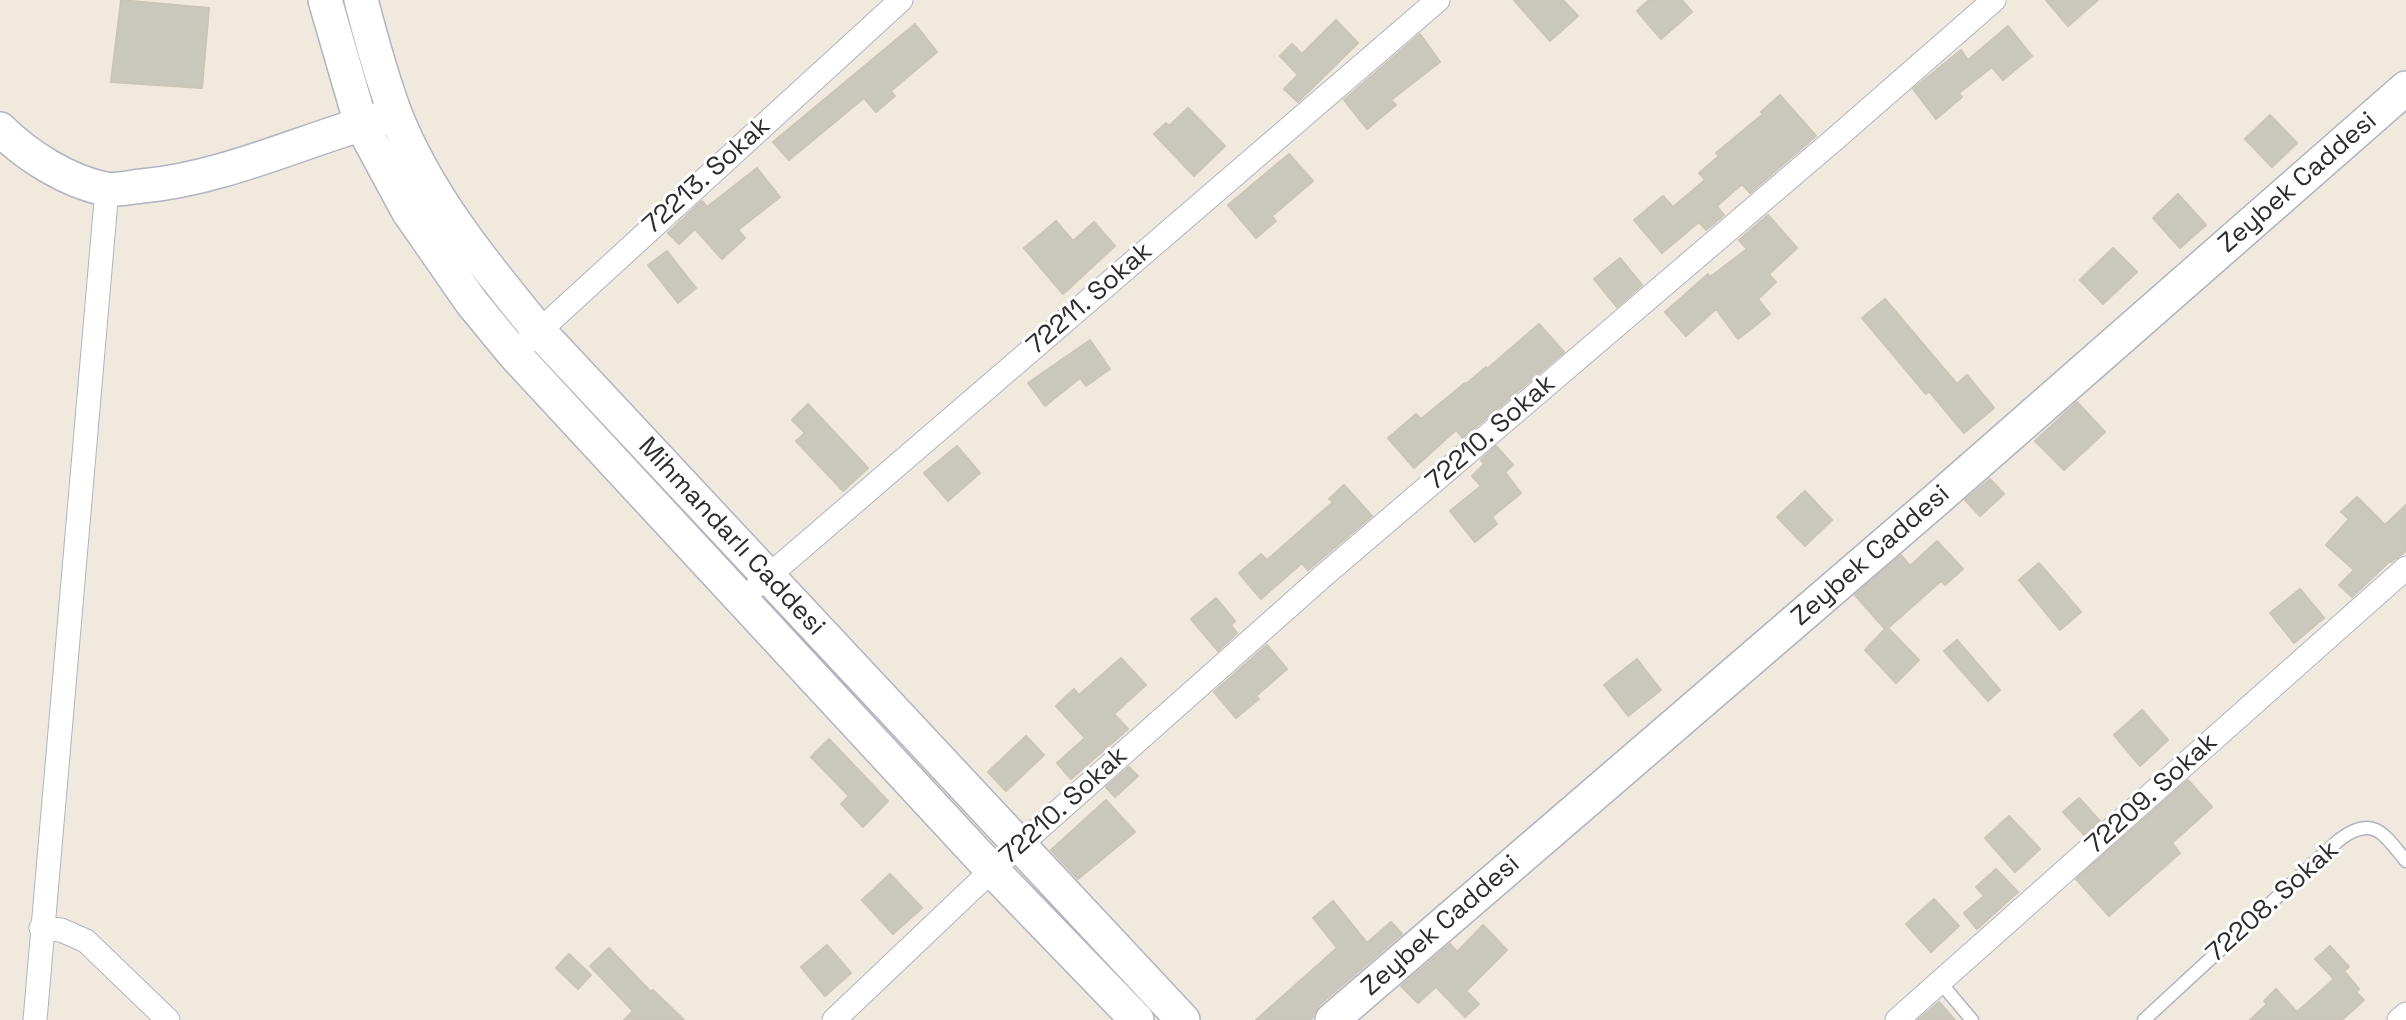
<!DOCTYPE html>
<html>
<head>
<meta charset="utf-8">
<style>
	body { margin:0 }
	canvas { display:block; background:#efe9de }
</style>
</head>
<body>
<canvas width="2406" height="1020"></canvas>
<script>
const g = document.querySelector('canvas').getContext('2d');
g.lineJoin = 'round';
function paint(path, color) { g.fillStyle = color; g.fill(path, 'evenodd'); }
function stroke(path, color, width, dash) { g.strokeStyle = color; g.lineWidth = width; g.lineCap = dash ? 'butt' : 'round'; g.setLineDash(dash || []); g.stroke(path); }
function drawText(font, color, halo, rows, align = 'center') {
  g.font = font + ' "Space Grotesk",sans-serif'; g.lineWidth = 6; g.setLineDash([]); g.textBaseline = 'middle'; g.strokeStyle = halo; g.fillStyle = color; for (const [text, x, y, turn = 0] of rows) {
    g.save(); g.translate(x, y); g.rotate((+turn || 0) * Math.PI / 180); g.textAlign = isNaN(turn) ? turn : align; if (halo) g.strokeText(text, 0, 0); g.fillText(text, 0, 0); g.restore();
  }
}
const building = new Path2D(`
	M 121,0 L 209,8 L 202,88 L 111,82 Z
	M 1514,0 L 1563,0 L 1578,16 L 1550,41 Z
	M 1649,0 L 1682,0 L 1692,12 L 1661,39 L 1637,11 Z
	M 2046,0 L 2098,0 L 2068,26 Z
	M 1336,20 L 1358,43 L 1298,102 L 1284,89 L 1298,75 L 1280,56 L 1292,44 L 1302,54 Z
	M 915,24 L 937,52 L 891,91 L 895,96 L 876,112 L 864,98 L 789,160 L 773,142 Z
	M 2008,26 L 2032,56 L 2003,80 L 1992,67 L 1959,93 L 1962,97 L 1936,119 L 1913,89 L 1961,50 L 1968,60 Z
	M 1420,34 L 1440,62 L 1391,100 L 1396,105 L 1367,129 L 1344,100 Z
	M 1780,95 L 1816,136 L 1750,193 L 1742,184 L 1717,206 L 1724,215 L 1706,230 L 1699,222 L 1662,253 L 1634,220 L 1663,196 L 1673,207 L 1705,180 L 1699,173 L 1719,156 L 1716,153 L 1763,114 L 1761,112 Z
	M 1188,108 L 1225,146 L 1194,176 L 1154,134 L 1166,123 L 1169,126 Z
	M 2270,115 L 2297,143 L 2272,167 L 2245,139 Z
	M 1289,154 L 1313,181 L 1272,216 L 1276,221 L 1256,238 L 1228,205 Z
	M 757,168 L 780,197 L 738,230 L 745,238 L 722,259 L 695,229 L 679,244 L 668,233 L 702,201 L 707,207 Z
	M 2178,194 L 2206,225 L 2180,248 L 2153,218 Z
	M 1768,215 L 1797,248 L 1769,274 L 1776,282 L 1758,299 L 1770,314 L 1738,339 L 1716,309 L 1686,336 L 1665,312 L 1708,274 L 1710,277 L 1747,249 L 1739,240 Z
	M 1056,221 L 1073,241 L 1094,222 L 1115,246 L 1063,294 L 1024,248 Z
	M 2113,248 L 2137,272 L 2103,304 L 2080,280 Z
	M 667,251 L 696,288 L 678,303 L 648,265 Z
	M 1620,258 L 1642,285 L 1617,307 L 1594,279 Z
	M 1885,299 L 1957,384 L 1967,375 L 1994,408 L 1964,433 L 1929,391 L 1926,394 L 1862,318 Z
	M 1539,324 L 1564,352 L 1463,438 L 1456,430 L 1414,468 L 1388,438 L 1416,414 L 1421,419 L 1465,383 L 1466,384 L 1486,367 L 1487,369 Z
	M 1090,340 L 1110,369 L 1086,386 L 1080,378 L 1045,406 L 1028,383 Z
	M 2077,402 L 2105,432 L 2064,470 L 2035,441 Z
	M 808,404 L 868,468 L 843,491 L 796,441 L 805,433 L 792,420 Z
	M 957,446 L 980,473 L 948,501 L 924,473 Z
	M 1496,446 L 1513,465 L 1505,472 L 1521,493 L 1492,517 L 1497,524 L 1475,542 L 1450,511 L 1481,486 L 1472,476 L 1484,464 L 1481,460 Z
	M 1990,479 L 2004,494 L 1980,516 L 1965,500 Z
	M 1344,485 L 1372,516 L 1308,570 L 1302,563 L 1261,599 L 1239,573 L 1261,554 L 1267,560 L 1333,502 L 1329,499 Z
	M 1805,491 L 1832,520 L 1805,546 L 1777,517 Z
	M 2357,497 L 2385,525 L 2406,505 L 2406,551 L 2391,562 L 2390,561 L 2352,597 L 2339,585 L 2354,570 L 2326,545 L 2349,519 L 2341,512 Z
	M 1937,541 L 1963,569 L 1945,585 L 1941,581 L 1888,628 L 1919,660 L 1896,683 L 1865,650 L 1885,629 L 1855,595 L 1901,555 L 1910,566 Z
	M 2039,563 L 2081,612 L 2060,630 L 2019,580 Z
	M 2300,589 L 2324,618 L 2294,643 L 2270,613 Z
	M 1216,598 L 1235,621 L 1231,625 L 1237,633 L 1218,651 L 1191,619 Z
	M 1957,640 L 2000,690 L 1988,701 L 1944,651 Z
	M 1267,645 L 1287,669 L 1256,696 L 1259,699 L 1236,718 L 1214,692 Z
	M 1121,658 L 1146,685 L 1114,714 L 1128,729 L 1071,779 L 1057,763 L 1085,738 L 1056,706 L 1074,689 L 1079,695 Z
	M 1637,659 L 1661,690 L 1628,716 L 1604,685 Z
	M 2142,710 L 2168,740 L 2140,766 L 2114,735 Z
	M 1026,736 L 1044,755 L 1006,791 L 988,772 Z
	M 829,739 L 888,801 L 863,827 L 841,804 L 849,796 L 811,757 Z
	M 1129,767 L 1138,776 L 1115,797 L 1106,787 Z
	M 2188,780 L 2212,807 L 2172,843 L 2180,853 L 2109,916 L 2076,879 Z
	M 2079,798 L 2100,821 L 2084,835 L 2063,812 Z
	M 1106,800 L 1135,832 L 1078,879 L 1051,850 Z
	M 2009,816 L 2040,849 L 2015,872 L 1985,838 Z
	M 1996,869 L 2018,892 L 1977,929 L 1964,913 L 1984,896 L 1976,887 Z
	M 890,874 L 922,908 L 893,934 L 862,900 Z
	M 1934,899 L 1959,926 L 1931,952 L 1906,924 Z
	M 1333,901 L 1367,943 L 1391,922 L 1402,934 L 1319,1005 L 1311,1020 L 1256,1020 L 1337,948 L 1313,918 Z
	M 1483,925 L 1507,950 L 1466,991 L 1479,1004 L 1465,1017 L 1436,987 L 1418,1003 L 1401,986 L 1450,944 L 1457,952 Z
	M 827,945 L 851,973 L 825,996 L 801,967 Z
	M 2330,946 L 2349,967 L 2344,971 L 2359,989 L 2356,992 L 2364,1000 L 2342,1020 L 2250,1020 L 2267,1004 L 2264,1001 L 2276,989 L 2297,1012 L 2334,979 L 2315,959 Z
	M 609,948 L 651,992 L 653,990 L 684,1020 L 624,1020 L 633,1011 L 590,966 Z
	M 569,954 L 591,975 L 578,989 L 556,968 Z
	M 1939,1002 L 1955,1020 L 1918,1020 Z`);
const lane = new Path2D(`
	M 1940,982 L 1972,1020
	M 2144,1020 L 2339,840 C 2373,814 2384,834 2406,861`);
const street = new Path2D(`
	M 514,354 L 901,0
	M 758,585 L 1438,0
	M 41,928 L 61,930 L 86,941 L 168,1020
	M 35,1020 L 107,189
	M 834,1020 L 992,870 L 1322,577 L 1836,138 L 1994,0
	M 1897,1020 L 2406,568
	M 2399,1020 L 2406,1014`);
const secondary = new Path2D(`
	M 325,0 L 361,124 L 408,211 L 472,303 L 514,354 L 992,870 L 1137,1020
	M 361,0 C 371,38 381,76 395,113 C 427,195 484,264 539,331 L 1183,1020
	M 0,129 C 27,156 67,181 105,189 C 116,191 131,187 142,186 C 226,178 303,140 383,118
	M 1332,1020 L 1936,500 L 2406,88`);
const streetNames = [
	["72213. Sokak",707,176,-42],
	["Zeybek Caddesi",2298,183,-41],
	["72211. Sokak",1090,299,-41],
	["72210. Sokak",1491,433,-41],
	["Mihmandarlı Caddesi",731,537,47],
	["Zeybek Caddesi",1871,556,-41],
	["72209. Sokak",2152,794,-42],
	["72210. Sokak",1064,806,-42],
	["72208. Sokak",2273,902,-42],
	["Zeybek Caddesi",1441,926,-41]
];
paint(building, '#cac7bc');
stroke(building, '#cbc5b7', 2);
stroke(lane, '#b2b3c1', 15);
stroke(street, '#b2b3c1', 25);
stroke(secondary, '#b2b3c1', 36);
stroke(lane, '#fff', 12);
stroke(street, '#fff', 23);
stroke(secondary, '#fff', 33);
drawText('26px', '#2c2c2c', '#fff', streetNames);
</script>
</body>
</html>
